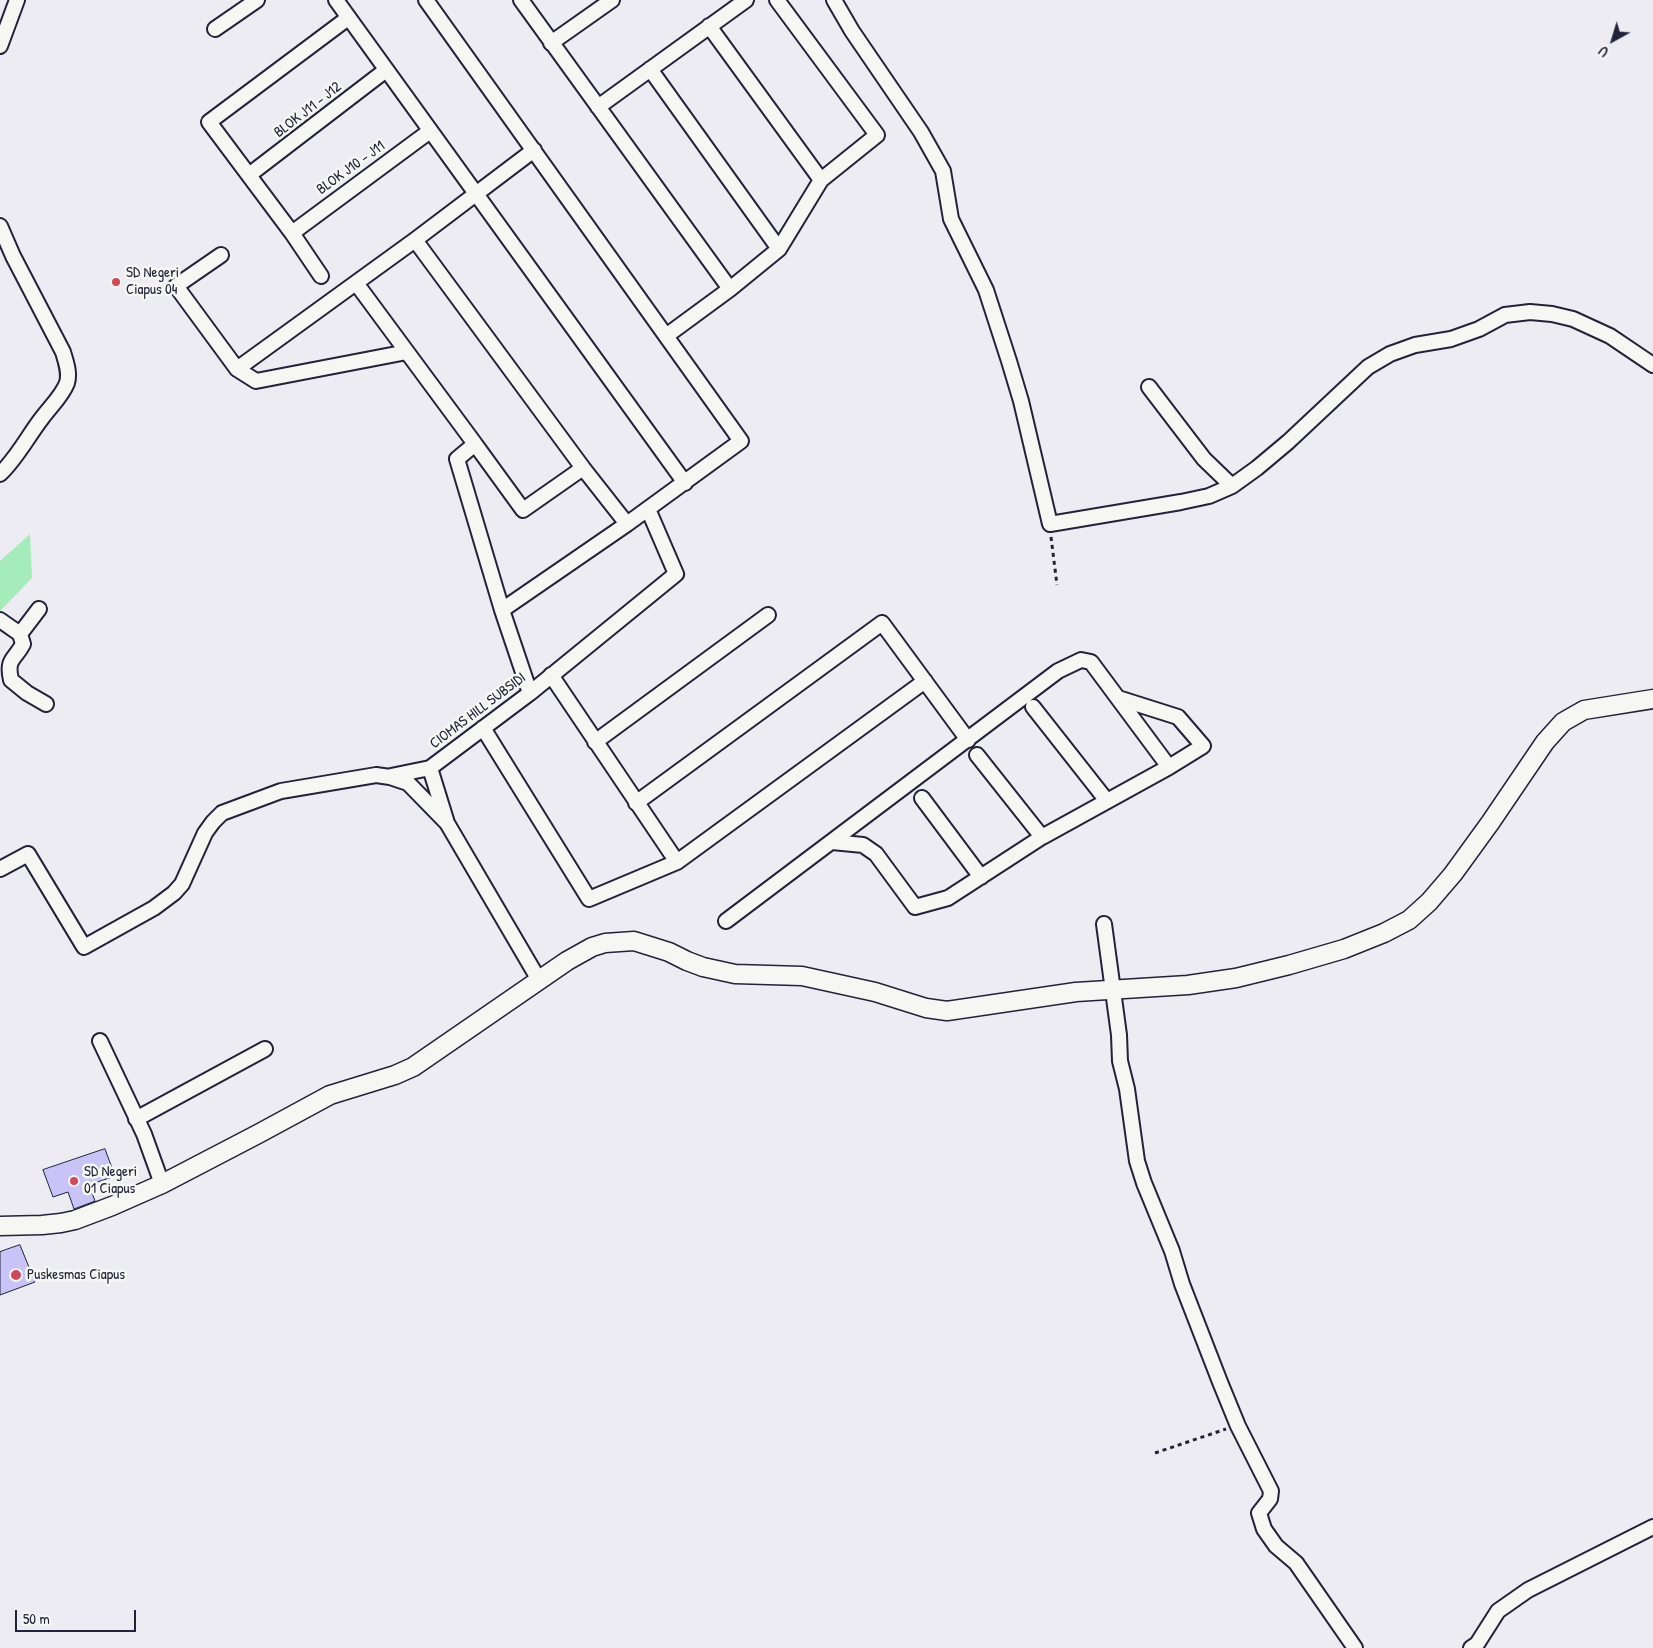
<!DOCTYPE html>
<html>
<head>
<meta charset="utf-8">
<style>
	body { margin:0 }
	#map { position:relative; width:1653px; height:1648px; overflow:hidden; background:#edecf3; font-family:"Patrick Hand",sans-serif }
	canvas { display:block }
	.north { position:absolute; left:1588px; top:15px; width:50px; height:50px; -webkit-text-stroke:4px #f6f6f2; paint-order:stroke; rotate:219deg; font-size:14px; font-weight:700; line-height:20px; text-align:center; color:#22223b }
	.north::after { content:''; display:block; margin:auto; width:18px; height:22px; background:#22223b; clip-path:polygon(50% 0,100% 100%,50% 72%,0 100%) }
	.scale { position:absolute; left:15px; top:1610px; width:121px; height:22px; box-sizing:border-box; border:2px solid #22223b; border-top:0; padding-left:6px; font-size:15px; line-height:18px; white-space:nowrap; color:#22223b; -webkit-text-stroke:4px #f6f6f2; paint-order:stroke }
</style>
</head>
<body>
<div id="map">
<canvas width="1653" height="1648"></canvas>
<div class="north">U</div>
<div class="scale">50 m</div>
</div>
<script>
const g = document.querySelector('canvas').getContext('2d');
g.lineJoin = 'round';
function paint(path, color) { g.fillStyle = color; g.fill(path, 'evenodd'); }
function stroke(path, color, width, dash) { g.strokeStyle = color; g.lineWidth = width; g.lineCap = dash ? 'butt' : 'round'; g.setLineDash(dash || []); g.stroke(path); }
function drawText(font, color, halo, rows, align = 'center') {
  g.font = font + ' "Patrick Hand",sans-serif'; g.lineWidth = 5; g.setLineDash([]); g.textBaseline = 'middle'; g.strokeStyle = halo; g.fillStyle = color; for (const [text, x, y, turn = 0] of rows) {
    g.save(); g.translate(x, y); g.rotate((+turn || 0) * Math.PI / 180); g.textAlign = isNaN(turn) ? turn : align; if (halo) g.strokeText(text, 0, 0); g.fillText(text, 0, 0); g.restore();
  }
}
const green = new Path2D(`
	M 30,534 L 32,578 L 0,611 L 0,561 Z`);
const building = new Path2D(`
	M 105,1149 L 115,1176 L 89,1185 L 95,1201 L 74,1209 L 68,1192 L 53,1197 L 43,1170 Z
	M 20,1245 L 35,1282 L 0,1295 L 0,1252 Z`);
const path = new Path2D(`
	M 1051,537 L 1057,585
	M 1155,1453 L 1226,1429`);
const minor = new Path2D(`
	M 336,0 L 685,483
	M 426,0 L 741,441 L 627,524 L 502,610
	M 521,0 L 730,289
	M 834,0 L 852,31 L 921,132 L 943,171 L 951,219 L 986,290 L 1009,361 L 1021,401 L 1050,524 L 1181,502 L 1209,496 L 1232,486 L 1257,468 L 1288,442 L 1368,367 L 1390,354 L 1415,345 L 1451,339 L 1479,329 L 1505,315 L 1530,312 L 1552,314 L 1573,319 L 1610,336 L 1653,365
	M 709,26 L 821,180
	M 215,29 L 257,0
	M 551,43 L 612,0
	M 0,46 L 17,0
	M 650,69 L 779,249
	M 598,107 L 746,0
	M 249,175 L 386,70
	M 0,226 L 13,256 L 63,352 C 66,362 70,373 67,383 C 62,396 51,406 42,418 C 28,436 17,458 0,474
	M 292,233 L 430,131
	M 415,240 L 583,468 L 523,510 L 475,444 L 457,459 L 502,610 L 530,693
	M 221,255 L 176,286 L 237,369 L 256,381 L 407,352
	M 321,276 L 292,233 L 209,122 L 348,18
	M 356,283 L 475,444
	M 666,336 L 730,289 L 779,249 L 821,180 L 877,135 L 777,0
	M 237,369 L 415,240 L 534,150
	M 1149,387 L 1204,459 L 1232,486
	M 583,468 L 627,524
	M 0,620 L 20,634 L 23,644 C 15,660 6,658 11,680 L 27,693 L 46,704
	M 20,634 L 39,609
	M 551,675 L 677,862
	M 1033,707 L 1107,801
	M 483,728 L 589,899 L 677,862 L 925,681
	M 595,742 L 768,615
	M 977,755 L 1042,837
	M 430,768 L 447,823 L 539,980
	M 391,776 L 430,768 L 530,693 L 676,574 L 648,509
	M 922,798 L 981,877
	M 636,803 L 882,623 L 968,740
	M 832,842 L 863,845 L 876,854 L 915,907 L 948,898 L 1042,837 L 1169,767 L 1203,746 L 1178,717 L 1118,698
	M 0,869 L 28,854 L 84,947 L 154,908 L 174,893 L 182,884 L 205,833 L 213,822 L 222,813 L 281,791 L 376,775 L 390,777 L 408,783 L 447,823
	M 726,921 L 1058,671 L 1081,660 L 1091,662 L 1169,767
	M 1104,924 L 1119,1035 L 1120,1061 L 1127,1089 L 1137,1161 L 1144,1183 L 1172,1251 L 1182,1284 L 1220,1382 L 1238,1426 L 1271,1491 L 1270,1499 L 1259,1513 L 1264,1529 L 1276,1546 L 1296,1563 L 1355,1648
	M 100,1041 L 144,1134 L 162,1184
	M 136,1119 L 265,1049
	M 1471,1648 L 1477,1644 L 1498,1611 L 1528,1590 L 1653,1527`);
const tertiary = new Path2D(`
	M 0,1226 L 42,1225 L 61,1223 L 75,1220 L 112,1206 L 162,1184 L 258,1134 L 330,1095 L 395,1075 L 413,1067 L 567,961 L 592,947 L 605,943 L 634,941 L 669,952 L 687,961 L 703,967 L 735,974 L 802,976 L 875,992 L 926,1008 L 947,1011 L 1076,992 L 1188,985 L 1236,978 L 1289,965 L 1344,949 L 1384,933 L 1409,920 L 1429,902 L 1453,874 L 1490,823 L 1545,742 L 1563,722 L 1584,710 L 1653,699`);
const markers = [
	[116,282,5,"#d1495b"],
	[74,1181,5,"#d1495b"],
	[16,1275,6,"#d1495b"]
];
const streetNames = [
	["BLOK J11 - J12",308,110,-38],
	["BLOK J10 - J11",351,168,-36],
	["CIOMAS HILL SUBSIDI",478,711,-37]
];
const poiNames = [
	["SD Negeri",126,273],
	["Ciapus 04",126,290],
	["SD Negeri",84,1172],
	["01 Ciapus",84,1189],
	["Puskesmas Ciapus",27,1275]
];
paint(green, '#a4ecb9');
paint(building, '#c8c4f7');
stroke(building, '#22223b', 1);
stroke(minor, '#22223b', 18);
stroke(tertiary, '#22223b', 21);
stroke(path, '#22223b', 3, [4, 4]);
stroke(minor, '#f6f6f2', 14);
stroke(tertiary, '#f6f6f2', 18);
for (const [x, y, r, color] of markers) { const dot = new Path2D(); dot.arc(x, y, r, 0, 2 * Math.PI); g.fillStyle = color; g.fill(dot); stroke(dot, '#f6f6f2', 2); }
drawText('15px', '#22223b', '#f6f6f2', streetNames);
drawText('15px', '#22223b', '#f6f6f2', poiNames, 'left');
</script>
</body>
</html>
